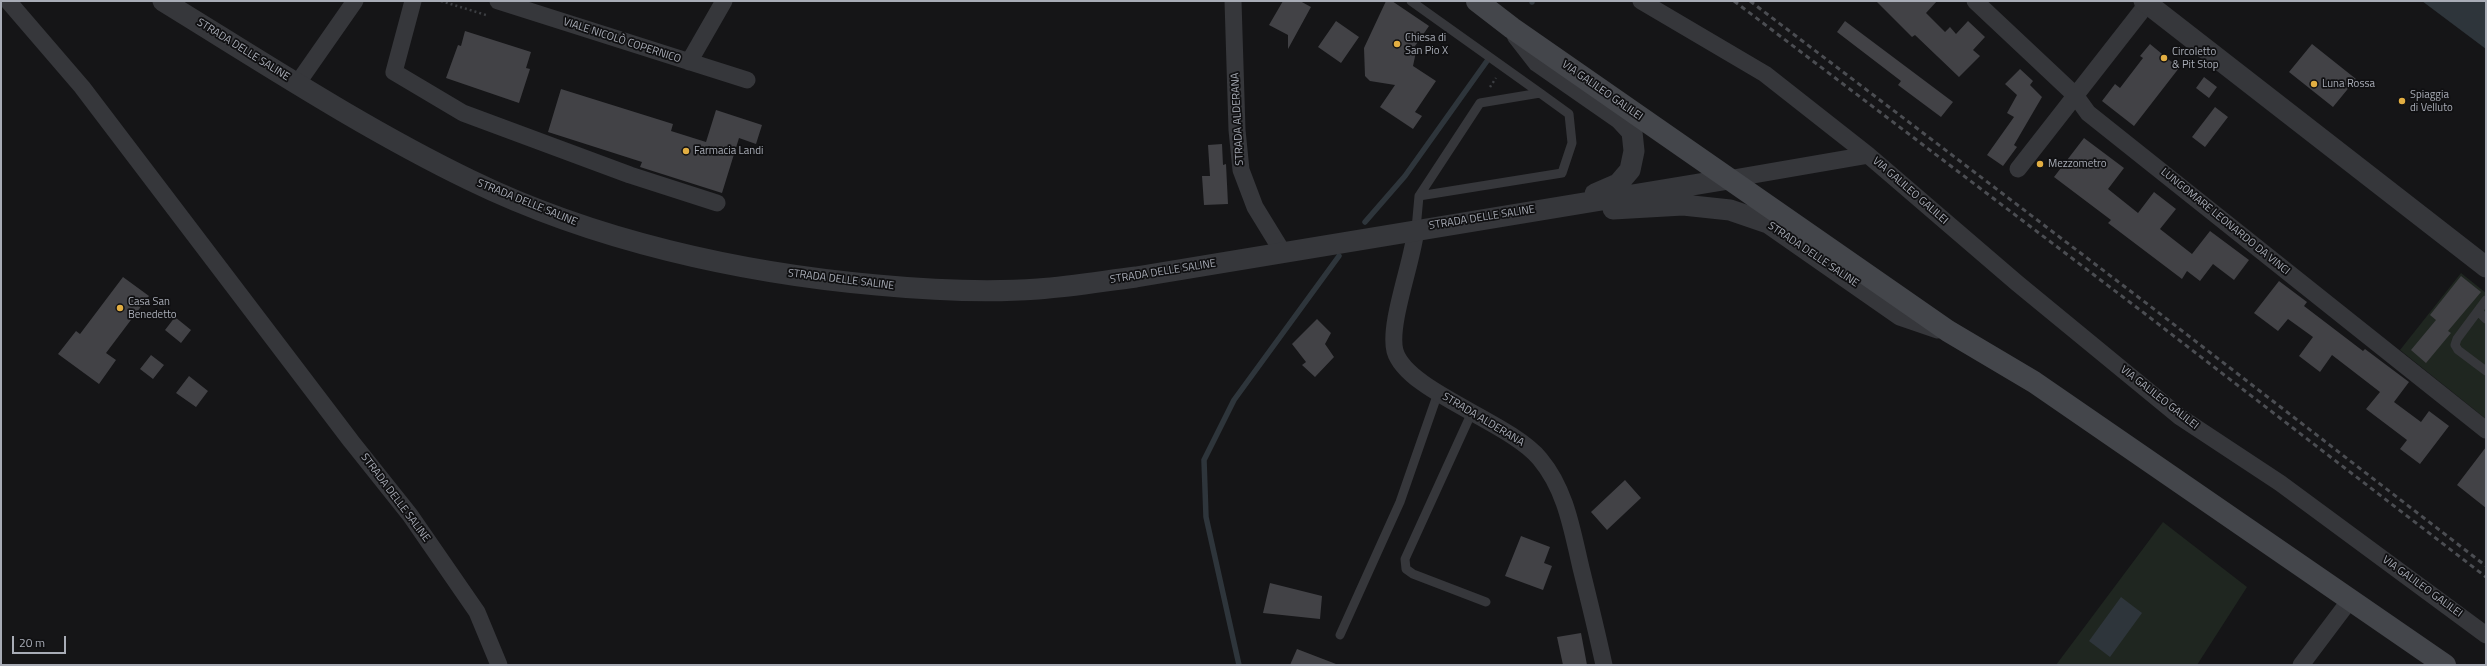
<!DOCTYPE html>
<html>
<head>
<meta charset="utf-8">
<style>
	body { margin:0 }
	#map { position:relative; width:2487px; height:666px; overflow:hidden; background:#151517; font-family:"Titillium Web",sans-serif }
	canvas { display:block }
	.frame { position:absolute; inset:0; border:2px solid #a8acb6; pointer-events:none }
	.scale { position:absolute; left:12px; top:636px; width:54px; height:18px; box-sizing:border-box; border:2px solid #a8acb6; border-top:0; padding-left:5px; font-size:12px; line-height:14px; white-space:nowrap; color:#a8acb6; -webkit-text-stroke:3px #101012; paint-order:stroke }
</style>
</head>
<body>
<div id="map">
<canvas width="2487" height="666"></canvas>
<div class="frame"></div>
<div class="scale">20 m</div>
</div>
<script>
const g = document.querySelector('canvas').getContext('2d');
g.lineJoin = 'round';
function paint(path, color) { g.fillStyle = color; g.fill(path, 'evenodd'); }
function stroke(path, color, width, dash) { g.strokeStyle = color; g.lineWidth = width; g.lineCap = dash ? 'butt' : 'round'; g.setLineDash(dash || []); g.stroke(path); }
function drawText(font, color, halo, rows, align = 'center') {
  g.font = font + ' "Titillium Web",sans-serif'; g.lineWidth = 3.5; g.setLineDash([]); g.textBaseline = 'middle'; g.strokeStyle = halo; g.fillStyle = color; for (const [text, x, y, turn = 0] of rows) {
    g.save(); g.translate(x, y); g.rotate((+turn || 0) * Math.PI / 180); g.textAlign = isNaN(turn) ? turn : align; if (halo) g.strokeText(text, 0, 0); g.fillText(text, 0, 0); g.restore();
  }
}
const green = new Path2D(`
	M 2461,273 L 2486,293 L 2486,419 L 2400,350 Z
	M 2163,522 L 2247,587 L 2197,665 L 2056,665 Z`);
const water = new Path2D(`
	M 2422,1 L 2486,1 L 2486,49 Z
	M 2121,597 L 2142,613 L 2110,657 L 2089,641 Z`);
const stream = new Path2D(`
	M 1532,2 L 1532,1
	M 1365,222 L 1405,176 L 1487,61
	M 1239,665 L 1206,517 L 1204,460 L 1234,400 L 1339,256`);
const building = new Path2D(`
	M 1283,1 L 1300,1 L 1311,7 L 1288,49 L 1288,35 L 1269,25 Z
	M 1386,1 L 1392,1 L 1429,26 L 1415,46 L 1416,52 L 1413,66 L 1436,81 L 1415,112 L 1422,116 L 1413,129 L 1380,107 L 1395,85 L 1370,81 L 1365,76 L 1364,48 Z
	M 1876,1 L 1937,1 L 1926,13 L 1945,32 L 1950,27 L 1956,34 L 1968,21 L 1985,37 L 1973,50 L 1980,56 L 1959,77 L 1915,35 L 1912,37 Z
	M 1336,21 L 1359,37 L 1341,63 L 1318,47 Z
	M 1845,21 L 1953,102 L 1941,117 L 1898,85 L 1901,81 L 1837,32 Z
	M 465,31 L 531,52 L 526,68 L 530,69 L 519,103 L 446,78 L 458,45 L 461,46 Z
	M 2150,44 L 2179,68 L 2134,126 L 2102,101 L 2115,84 L 2120,88 L 2143,58 L 2140,56 Z
	M 2312,44 L 2356,79 L 2333,107 L 2289,72 Z
	M 2020,69 L 2033,81 L 2030,85 L 2042,97 L 2014,145 L 2017,147 L 2003,166 L 1987,155 L 2014,117 L 2007,113 L 2017,95 L 2005,84 Z
	M 2204,77 L 2217,87 L 2209,98 L 2196,88 Z
	M 561,89 L 673,124 L 671,131 L 706,142 L 716,110 L 762,125 L 756,144 L 739,138 L 722,193 L 640,167 L 642,162 L 548,132 Z
	M 2215,107 L 2228,117 L 2205,147 L 2192,137 Z
	M 2084,138 L 2124,168 L 2108,189 L 2138,213 L 2154,192 L 2176,209 L 2160,229 L 2192,254 L 2210,231 L 2249,260 L 2234,280 L 2213,264 L 2200,281 L 2187,271 L 2182,279 L 2108,223 L 2111,220 L 2054,177 Z
	M 1222,144 L 1223,165 L 1226,164 L 1228,204 L 1204,205 L 1202,176 L 1210,176 L 1208,145 Z
	M 2461,276 L 2481,292 L 2448,331 L 2451,333 L 2426,363 L 2411,350 L 2436,320 L 2430,315 Z
	M 123,277 L 149,296 L 106,353 L 116,360 L 99,384 L 58,354 L 76,331 L 80,334 Z
	M 2279,281 L 2307,302 L 2304,306 L 2363,351 L 2365,349 L 2409,382 L 2394,402 L 2421,422 L 2429,411 L 2449,426 L 2420,464 L 2400,449 L 2407,440 L 2366,409 L 2380,392 L 2332,355 L 2320,372 L 2299,356 L 2313,337 L 2288,319 L 2278,331 L 2254,313 Z
	M 175,317 L 191,330 L 181,343 L 165,330 Z
	M 1317,319 L 1331,333 L 1325,344 L 1334,357 L 1315,377 L 1302,365 L 1306,362 L 1292,344 Z
	M 151,355 L 164,365 L 153,379 L 140,369 Z
	M 189,376 L 208,391 L 196,407 L 176,393 Z
	M 2486,447 L 2486,508 L 2457,485 Z
	M 1625,480 L 1641,498 L 1607,530 L 1591,512 Z
	M 1521,536 L 1550,547 L 1544,563 L 1552,566 L 1543,590 L 1505,576 Z
	M 1270,583 L 1322,596 L 1320,619 L 1263,613 Z
	M 1581,633 L 1587,665 L 1563,665 L 1557,637 Z
	M 1297,649 L 1336,664 L 1336,665 L 1290,665 Z`);
const path = new Path2D(`
	M 441,1 L 486,15
	M 1490,87 L 1496,78`);
const service = new Path2D(`
	M 1411,1 L 1540,93
	M 1416,229 L 1419,196 L 1480,103 L 1540,93 L 1569,114 L 1572,143 L 1562,173 L 1419,196
	M 2486,300 L 2457,339 L 2455,345 L 2458,350 L 2486,371
	M 2478,311 L 2486,319
	M 1472,412 L 1405,559 L 1406,569 L 1413,574 L 1486,602
	M 1340,635 L 1400,502 L 1438,393`);
const minor = new Path2D(`
	M 8,1 L 82,87 L 351,441 L 410,515 L 477,612 L 499,665
	M 413,1 L 394,72 L 463,113 L 630,175 L 717,203
	M 498,1 L 747,80
	M 1233,1 L 1237,130 L 1241,170 L 1255,207 L 1282,251
	M 1641,1 L 1765,74 L 1868,155 L 2017,283 L 2180,417 L 2280,483 L 2486,635
	M 1975,1 L 2075,95 L 2088,113 L 2486,430
	M 689,62 L 724,1
	M 297,84 L 355,1
	M 2018,169 L 2147,4
	M 1729,179 L 1868,155
	M 1416,229 C 1413,261 1388,324 1395,351 C 1406,391 1510,422 1540,459 C 1566,490 1572,530 1581,568 C 1589,600 1597,633 1604,665
	M 2301,665 L 2350,600`);
const tertiary = new Path2D(`
	M 163,1 C 264,63 363,128 470,180 C 593,240 740,273 877,285 C 930,290 984,293 1038,289 C 1071,287 1104,281 1136,277 L 1729,179
	M 2144,1 L 2486,267
	M 1517,35 L 1538,62 L 1620,119 L 1632,132 L 1634,151 L 1630,170 L 1618,184 L 1595,194
	M 1613,209 L 1683,205 L 1730,210 L 1768,223 L 1900,315 L 1938,328`);
const secondary = new Path2D(`
	M 1477,1 L 1512,28 L 1948,331 L 2034,382 L 2445,665`);
const rail = new Path2D(`
	M 1734,1 L 2144,313 L 2486,577
	M 1750,1 L 2150,306 L 2486,566`);
const markers = [
	[1397,44,4,"#e2ae42"],
	[2164,58,4,"#e2ae42"],
	[2314,84,4,"#e2ae42"],
	[2402,101,4,"#e2ae42"],
	[686,151,4,"#e2ae42"],
	[2040,164,4,"#e2ae42"],
	[120,308,4,"#e2ae42"]
];
const poiNames = [
	["Chiesa di",1405,38],
	["San Pio X",1405,51],
	["Circoletto",2172,52],
	["& Pit Stop",2172,65],
	["Luna Rossa",2322,84],
	["Spiaggia",2410,95],
	["di Velluto",2410,108],
	["Farmacia Landi",694,151],
	["Mezzometro",2048,164],
	["Casa San",128,302],
	["Benedetto",128,315]
];
const streetNames = [
	["VIALE NICOLÒ COPERNICO",622,41,18],
	["STRADA DELLE SALINE",243,50,32],
	["VIA GALILEO GALILEI",1602,91,35],
	["STRADA ALDERANA",1238,119,-93],
	["VIA GALILEO GALILEI",1910,191,41],
	["STRADA DELLE SALINE",527,203,22],
	["STRADA DELLE SALINE",1482,218,-9],
	["LUNGOMARE LEONARDO DA VINCI",2225,222,39],
	["STRADA DELLE SALINE",1813,255,34],
	["STRADA DELLE SALINE",1163,272,-9],
	["STRADA DELLE SALINE",841,280,7],
	["VIA GALILEO GALILEI",2159,398,38],
	["STRADA ALDERANA",1483,420,31],
	["STRADA DELLE SALINE",395,498,53],
	["VIA GALILEO GALILEI",2422,587,36]
];
paint(green, '#1f2620');
paint(water, '#2e353b');
stroke(stream, '#2e353b', 5.5);
paint(building, '#424246');
stroke(path, '#3c3e42', 2.5, [2, 3]);
stroke(service, '#36373b', 9);
stroke(minor, '#36373b', 17);
stroke(tertiary, '#36373b', 21);
stroke(secondary, '#44464b', 22);
stroke(rail, '#4b4d52', 3, [5, 4]);
for (const [x, y, r, color] of markers) { const dot = new Path2D(); dot.arc(x, y, r, 0, 2 * Math.PI); g.fillStyle = color; g.fill(dot); stroke(dot, '#101012', 1.5); }
drawText('11px', '#a8acb6', '#101012', poiNames, 'left');
drawText('11px', '#a8acb6', '#101012', streetNames);
</script>
</body>
</html>
